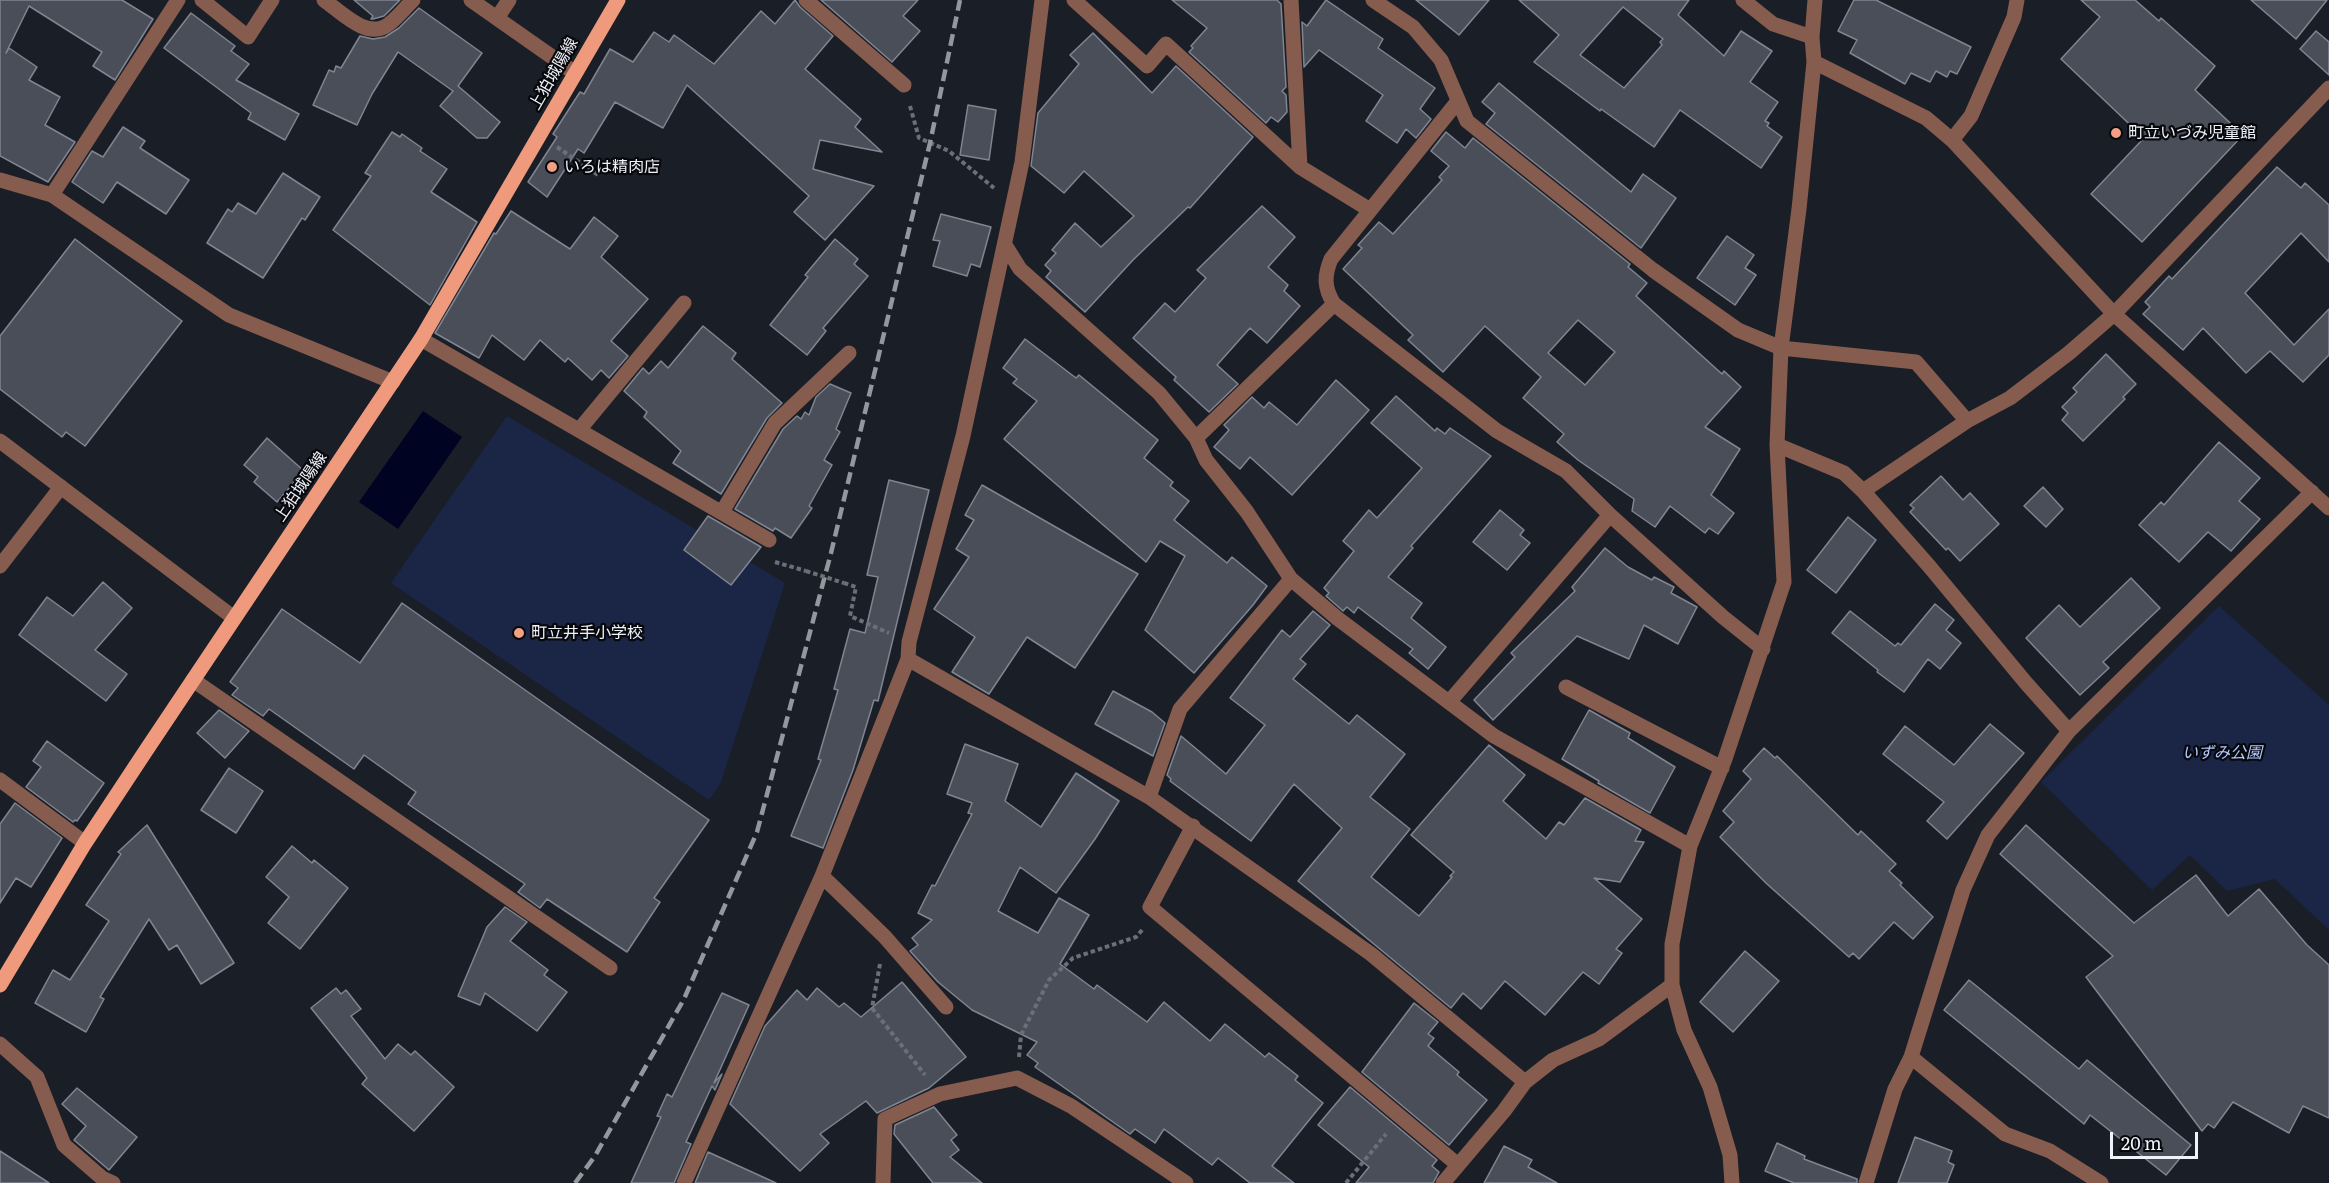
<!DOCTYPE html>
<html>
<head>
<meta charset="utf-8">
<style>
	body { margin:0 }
	#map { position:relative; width:2329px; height:1183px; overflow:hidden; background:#1a1e27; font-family:Literata,serif }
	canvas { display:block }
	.scale { position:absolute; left:2110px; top:1132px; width:88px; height:27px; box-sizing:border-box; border:3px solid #eff2f8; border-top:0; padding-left:8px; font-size:18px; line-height:21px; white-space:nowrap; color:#eff2f8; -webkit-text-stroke:4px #07080c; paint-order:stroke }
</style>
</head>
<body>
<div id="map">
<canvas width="2329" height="1183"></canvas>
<div class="scale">20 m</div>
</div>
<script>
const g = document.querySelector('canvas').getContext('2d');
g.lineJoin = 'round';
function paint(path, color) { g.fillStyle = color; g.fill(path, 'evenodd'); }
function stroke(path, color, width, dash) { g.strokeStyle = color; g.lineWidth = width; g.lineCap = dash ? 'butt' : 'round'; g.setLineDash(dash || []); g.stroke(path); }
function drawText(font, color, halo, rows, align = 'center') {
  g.font = font + ' Literata,"Noto Sans JP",serif'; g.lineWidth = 4.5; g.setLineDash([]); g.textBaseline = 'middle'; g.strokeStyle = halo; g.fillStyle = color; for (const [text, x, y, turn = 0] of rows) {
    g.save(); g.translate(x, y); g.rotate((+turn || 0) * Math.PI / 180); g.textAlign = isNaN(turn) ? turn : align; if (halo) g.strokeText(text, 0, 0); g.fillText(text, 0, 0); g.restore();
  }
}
const green = new Path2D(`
	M 507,416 L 785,583 L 721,782 L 709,800 L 391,583 Z
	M 2219,606 L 2329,705 L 2329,930 L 2275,879 L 2227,891 L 2190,855 L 2152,890 L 2041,782 Z`);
const water = new Path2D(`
	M 423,411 L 462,437 L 398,529 L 359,502 Z`);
const building = new Path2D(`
	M 0,0 L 122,0 L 153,19 L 115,80 L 93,66 L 102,52 L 29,6 L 6,53 L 9,48 L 37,67 L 29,80 L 60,97 L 45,125 L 75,142 L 48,182 L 0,156 Z
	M 354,0 L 400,0 L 384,16 L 373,19 L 371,19 L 373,16 Z
	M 795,0 L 800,7 L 833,36 L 805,69 L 861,119 L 855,127 L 882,152 L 820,140 L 813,169 L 874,186 L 825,240 L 794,212 L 809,196 L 687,85 L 663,128 L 615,102 L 584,153 L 578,149 L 547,197 L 528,182 L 557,137 L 553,134 L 580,92 L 584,94 L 610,49 L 633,62 L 654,32 L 669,42 L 674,35 L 714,64 L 761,11 L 775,24 Z
	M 821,0 L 918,0 L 903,16 L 920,31 L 892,62 Z
	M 1172,0 L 1277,0 L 1281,4 L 1286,87 L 1282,91 L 1286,95 L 1287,112 L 1278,122 L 1271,117 L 1266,123 L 1189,52 L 1193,48 L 1191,46 L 1207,28 Z
	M 1326,0 L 1383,39 L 1378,48 L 1435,88 L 1420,109 L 1431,119 L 1416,138 L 1406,129 L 1397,143 L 1366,121 L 1383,95 L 1319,50 L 1304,67 L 1302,22 L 1307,26 Z
	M 1416,0 L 1489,0 L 1459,35 Z
	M 1519,0 L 1689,0 L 1678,15 L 1724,56 L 1741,31 L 1772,51 L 1750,82 L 1778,102 L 1765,121 L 1769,123 L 1767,126 L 1782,137 L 1761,168 L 1680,110 L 1654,147 L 1601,109 L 1600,111 L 1534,62 L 1559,35 ZM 1623,7 L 1663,39 L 1660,42 L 1662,45 L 1624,88 L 1580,55 Z
	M 1854,0 L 1876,0 L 1971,47 L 1957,74 L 1950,71 L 1947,77 L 1936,71 L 1930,82 L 1911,73 L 1905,84 L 1850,53 L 1857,40 L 1838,31 Z
	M 2081,0 L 2135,0 L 2159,21 L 2161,18 L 2215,66 L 2195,90 L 2243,135 L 2142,242 L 2091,194 L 2144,138 L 2061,59 L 2100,17 Z
	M 2251,0 L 2327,0 L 2296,39 Z
	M 419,8 L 482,53 L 458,86 L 500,122 L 487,138 L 477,138 L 440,106 L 453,91 L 398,52 L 372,94 L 357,125 L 313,105 L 329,70 L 334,72 L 336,66 L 341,68 L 360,36 L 373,39 L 385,37 L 399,28 Z
	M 191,13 L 235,46 L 231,51 L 249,64 L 236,80 L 299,114 L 285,140 L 248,119 L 251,113 L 164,48 Z
	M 2316,31 L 2329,42 L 2329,75 L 2300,49 Z
	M 1093,33 L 1152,93 L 1176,66 L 1253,137 L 1190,208 L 1188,207 L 1133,260 L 1085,312 L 1046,277 L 1051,271 L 1045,265 L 1056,253 L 1052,250 L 1075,223 L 1101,247 L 1134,216 L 1084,171 L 1064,193 L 1031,166 L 1038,113 L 1079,64 L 1070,55 Z
	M 1499,83 L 1631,192 L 1643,174 L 1676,198 L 1641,248 L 1486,124 L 1495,113 L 1482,102 Z
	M 968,105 L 996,110 L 989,160 L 960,155 Z
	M 123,127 L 145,141 L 140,148 L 189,180 L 166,214 L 117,182 L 103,203 L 72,182 L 92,151 L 103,157 Z
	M 392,132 L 400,137 L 402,134 L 422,148 L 420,151 L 447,169 L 431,192 L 477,222 L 430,305 L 333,230 L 371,176 L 365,173 Z
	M 1446,132 L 1465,148 L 1473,138 L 1630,264 L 1628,267 L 1647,283 L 1636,296 L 1722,374 L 1724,371 L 1741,387 L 1705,427 L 1740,449 L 1711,495 L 1734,513 L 1718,534 L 1709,528 L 1705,533 L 1670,506 L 1655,527 L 1632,511 L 1634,499 L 1578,460 L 1557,442 L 1564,434 L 1523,398 L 1541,377 L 1485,326 L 1443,372 L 1408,340 L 1413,335 L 1343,269 L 1362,248 L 1358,245 L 1379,222 L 1393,234 L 1442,180 L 1439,177 L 1449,166 L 1431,151 ZM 1578,320 L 1615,352 L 1585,385 L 1548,353 Z
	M 2277,167 L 2301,188 L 2305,183 L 2329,205 L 2329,262 L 2301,233 L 2245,293 L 2294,345 L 2329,309 L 2329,355 L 2303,382 L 2270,351 L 2246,373 L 2203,328 L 2183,350 L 2143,314 L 2150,307 L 2145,302 L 2169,276 L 2172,279 Z
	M 283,173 L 320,197 L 305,220 L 302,218 L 263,278 L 207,243 L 228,209 L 232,212 L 238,203 L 256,214 Z
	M 1262,206 L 1295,237 L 1268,267 L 1288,285 L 1284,291 L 1300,306 L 1267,343 L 1250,328 L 1217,365 L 1238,384 L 1209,412 L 1174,380 L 1176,377 L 1133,338 L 1165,303 L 1175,312 L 1206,278 L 1197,270 Z
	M 511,211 L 570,249 L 594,217 L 618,236 L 601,257 L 648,299 L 611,341 L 628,356 L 609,378 L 601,370 L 592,380 L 568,358 L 565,362 L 540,340 L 524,360 L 492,335 L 479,358 L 435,333 L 494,233 L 496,234 Z
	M 941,214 L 991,227 L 980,267 L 971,264 L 967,276 L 933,266 L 940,241 L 933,240 Z
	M 1727,236 L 1754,255 L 1745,268 L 1756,275 L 1735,305 L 1697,278 Z
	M 75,239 L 182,321 L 85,446 L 66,432 L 62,437 L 0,389 L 0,336 Z
	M 835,239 L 858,259 L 854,264 L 868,276 L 823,328 L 826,331 L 807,355 L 770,325 L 808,277 L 805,275 Z
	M 703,326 L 736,353 L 732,359 L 782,403 L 767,418 L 721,494 L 673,463 L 681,451 L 644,417 L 647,412 L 624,391 L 643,368 L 649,374 L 661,361 L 668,368 Z
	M 1025,339 L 1076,378 L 1079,375 L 1158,440 L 1144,458 L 1173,482 L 1170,486 L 1189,501 L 1174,520 L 1227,563 L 1232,557 L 1267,586 L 1253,605 L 1194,673 L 1145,630 L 1185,556 L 1160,541 L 1146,562 L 1004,439 L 1037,401 L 1013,383 L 1017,379 L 1003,368 Z
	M 2106,354 L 2136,384 L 2123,397 L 2125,399 L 2083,441 L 2062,420 L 2068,413 L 2062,407 L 2077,392 L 2073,388 Z
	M 1336,380 L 1369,410 L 1292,495 L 1250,457 L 1240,469 L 1214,447 L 1229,430 L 1224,425 L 1252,397 L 1264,408 L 1269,402 L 1297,425 Z
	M 830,384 L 851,393 L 836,429 L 840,432 L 824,460 L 832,465 L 809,506 L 812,508 L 791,538 L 775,528 L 773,531 L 735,509 L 783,429 L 797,416 L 801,419 L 805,412 L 809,415 L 816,397 Z
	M 1396,396 L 1435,431 L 1437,428 L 1445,434 L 1450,428 L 1491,456 L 1411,546 L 1413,548 L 1388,577 L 1422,603 L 1411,618 L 1446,647 L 1428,669 L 1409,653 L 1413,649 L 1358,607 L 1354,613 L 1347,607 L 1343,611 L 1326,596 L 1329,593 L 1324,588 L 1354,551 L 1343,541 L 1369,510 L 1377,518 L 1422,468 L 1371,423 Z
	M 267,438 L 304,471 L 277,502 L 254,482 L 258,477 L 244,465 Z
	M 2219,442 L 2260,478 L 2239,501 L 2260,519 L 2231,551 L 2208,532 L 2179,562 L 2139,525 L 2161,502 L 2164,505 Z
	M 1941,476 L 1963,500 L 1970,493 L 1999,524 L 1960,561 L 1948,548 L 1946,550 L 1910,512 L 1914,508 L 1910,505 Z
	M 889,480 L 929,490 L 878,701 L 874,700 L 853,770 L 823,848 L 791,836 L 821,760 L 818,759 L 838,690 L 834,689 L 850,629 L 865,633 L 878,577 L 867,575 Z
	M 982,485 L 1138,574 L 1075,668 L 1027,637 L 989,694 L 952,672 L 975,637 L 934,609 L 969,557 L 956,549 L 974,520 L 965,515 Z
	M 2043,487 L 2063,509 L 2046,527 L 2024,506 Z
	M 1500,510 L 1524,530 L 1520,535 L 1530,543 L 1507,570 L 1473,542 Z
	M 708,516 L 761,547 L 731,585 L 684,550 Z
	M 1848,517 L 1876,540 L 1836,593 L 1807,570 Z
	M 1605,548 L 1628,567 L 1652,580 L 1654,577 L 1674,587 L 1671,593 L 1697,607 L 1678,644 L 1644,625 L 1629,659 L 1577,636 L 1493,720 L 1474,700 L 1515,657 L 1511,653 L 1575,591 L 1572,587 Z
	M 2131,578 L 2160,608 L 2103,662 L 2109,668 L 2080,695 L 2026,638 L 2059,605 L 2080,627 Z
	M 103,582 L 132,608 L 95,650 L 127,674 L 106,701 L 19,635 L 47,597 L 73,616 Z
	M 402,603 L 709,820 L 654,898 L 660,902 L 627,952 L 547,899 L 540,908 L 518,892 L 525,884 L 408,804 L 416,792 L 364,755 L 354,769 L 269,709 L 263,716 L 232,695 L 238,688 L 230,682 L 282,609 L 360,663 Z
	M 1935,604 L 1954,620 L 1946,630 L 1961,643 L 1940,669 L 1928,659 L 1904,692 L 1877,672 L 1878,670 L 1832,633 L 1850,611 L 1895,646 L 1898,643 L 1901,645 Z
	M 1313,611 L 1330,625 L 1300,659 L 1306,664 L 1293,679 L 1349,724 L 1357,715 L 1405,754 L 1370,797 L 1410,829 L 1371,877 L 1419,916 L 1452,877 L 1450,876 L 1454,872 L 1411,835 L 1489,745 L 1525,775 L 1503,801 L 1546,839 L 1559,822 L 1564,825 L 1585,798 L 1641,830 L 1635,841 L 1644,842 L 1620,882 L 1594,878 L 1642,919 L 1616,949 L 1622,953 L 1599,984 L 1583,972 L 1545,1015 L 1505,981 L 1481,1009 L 1463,993 L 1451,1008 L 1298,881 L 1342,828 L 1294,784 L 1251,841 L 1170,781 L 1171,779 L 1167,775 L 1181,736 L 1226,774 L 1265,725 L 1230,698 L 1282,630 L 1290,637 Z
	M 1113,691 L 1152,712 L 1165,723 L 1153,756 L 1095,724 Z
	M 219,710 L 249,731 L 225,758 L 197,733 Z
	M 1589,710 L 1630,733 L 1628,738 L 1675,767 L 1650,813 L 1598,783 L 1599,781 L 1562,759 Z
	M 1990,724 L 2024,753 L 1947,839 L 1927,821 L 1944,802 L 1883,754 L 1905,726 L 1954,765 Z
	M 47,741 L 104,783 L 77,821 L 75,820 L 73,822 L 26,787 L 41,767 L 33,761 Z
	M 965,744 L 1018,764 L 1005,801 L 1041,827 L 1076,773 L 1119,801 L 1095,839 L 1056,893 L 1020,867 L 998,911 L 1038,933 L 1059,898 L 1089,915 L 1060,964 L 1094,989 L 1097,985 L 1147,1022 L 1164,1002 L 1210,1041 L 1225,1024 L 1265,1057 L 1269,1053 L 1298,1076 L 1295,1080 L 1323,1103 L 1272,1166 L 1294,1183 L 1250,1183 L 1218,1158 L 1212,1165 L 1164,1129 L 1155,1143 L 1135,1129 L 1130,1134 L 1035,1067 L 1038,1063 L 1027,1055 L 1037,1042 L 972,1010 L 938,982 L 910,951 L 918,945 L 912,938 L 932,920 L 918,913 L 932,885 L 935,886 L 972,814 L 968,813 L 972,803 L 947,794 Z
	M 1764,748 L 1775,758 L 1777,756 L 1858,835 L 1861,831 L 1896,864 L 1889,871 L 1902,883 L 1900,885 L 1933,917 L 1913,939 L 1894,922 L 1859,959 L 1853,953 L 1849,957 L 1767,884 L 1720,837 L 1734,822 L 1723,811 L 1751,779 L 1743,771 Z
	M 229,768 L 263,791 L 236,833 L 201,810 Z
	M 15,803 L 62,838 L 31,887 L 16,878 L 0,903 L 0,824 Z
	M 147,825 L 234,963 L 201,984 L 177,945 L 169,950 L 149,919 L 100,997 L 104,999 L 86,1032 L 35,1003 L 53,970 L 70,980 L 109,921 L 86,905 L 121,854 L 118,852 Z
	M 2026,825 L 2134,923 L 2196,875 L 2228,916 L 2259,889 L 2307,945 L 2329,965 L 2329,1118 L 2303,1106 L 2289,1133 L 2233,1102 L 2214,1128 L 2208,1124 L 2202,1131 L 2086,977 L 2113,956 L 2000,854 Z
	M 292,846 L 312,863 L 314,860 L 348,888 L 300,949 L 268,923 L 289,897 L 266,877 Z
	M 505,907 L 527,922 L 510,941 L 548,970 L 544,975 L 567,992 L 537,1031 L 485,993 L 480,1005 L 458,996 L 487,927 Z
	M 1745,951 L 1779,981 L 1733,1032 L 1700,1002 Z
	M 1969,980 L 2079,1069 L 2087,1060 L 2191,1145 L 2166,1175 L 2090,1115 L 2084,1124 L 1944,1010 Z
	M 902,982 L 966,1057 L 929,1088 L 877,1113 L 866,1101 L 820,1134 L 829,1143 L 800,1171 L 730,1104 L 765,1026 L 797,990 L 807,1000 L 817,988 L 839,1007 L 844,1003 L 861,1017 Z
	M 336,988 L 341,994 L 346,990 L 361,1009 L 351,1016 L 385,1059 L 398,1044 L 411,1055 L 415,1051 L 454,1087 L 414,1131 L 362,1084 L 367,1078 L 311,1008 Z
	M 722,993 L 749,1005 L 714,1083 L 722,1074 L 715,1090 L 712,1086 L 686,1142 L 691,1144 L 674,1183 L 631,1183 L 661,1117 L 657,1116 L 667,1094 L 672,1097 Z
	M 1414,1003 L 1438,1022 L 1428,1034 L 1434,1038 L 1428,1046 L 1459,1072 L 1457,1075 L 1487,1100 L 1449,1145 L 1362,1072 Z
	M 1350,1087 L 1437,1160 L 1432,1166 L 1439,1172 L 1433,1183 L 1356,1183 L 1369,1167 L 1318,1125 Z
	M 77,1088 L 137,1137 L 109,1170 L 74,1140 L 86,1126 L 62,1104 Z
	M 934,1107 L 957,1135 L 951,1140 L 959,1150 L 950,1157 L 982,1183 L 933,1183 L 894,1134 L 895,1125 Z
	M 1915,1137 L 1952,1151 L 1948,1162 L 1954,1165 L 1947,1183 L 1898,1183 Z
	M 1777,1143 L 1805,1156 L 1804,1159 L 1857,1179 L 1857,1183 L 1794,1183 L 1765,1171 Z
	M 1504,1146 L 1532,1160 L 1528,1167 L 1557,1183 L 1484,1183 Z
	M 0,1151 L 49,1183 L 0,1183 Z
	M 708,1152 L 776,1183 L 695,1183 Z`);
const path = new Path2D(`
	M 910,106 L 919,138 L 949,151 L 994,188
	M 557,147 L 598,175
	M 775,562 L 806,571
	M 844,583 L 856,587 L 850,616 L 889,633
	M 880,964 L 872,1008 L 925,1075
	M 1019,1057 L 1021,1035 L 1049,980 L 1073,958 L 1136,937 L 1143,929
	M 1346,1183 L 1386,1134`);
const lane = new Path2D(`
	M 202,0 L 248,37 L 272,0
	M 324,0 C 341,12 368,41 389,24 C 398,17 405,8 413,0
	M 471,0 L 575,73
	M 806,0 L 904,85
	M 497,18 L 509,0
	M 52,195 L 178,0
	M 0,566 L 61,487
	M 0,1044 L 37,1077 L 64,1145 L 102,1178 L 113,1183`);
const street = new Path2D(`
	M 1074,0 L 1147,66 L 1166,44 L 1300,167 L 1370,210
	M 1291,0 L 1300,167
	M 1373,0 L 1413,27 L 1441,60 L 1467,121 L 1653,270 L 1738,330 L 1781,348 L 1916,362 L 1967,421 L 1863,491
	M 1743,0 L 1773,24 L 1812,37
	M 1814,62 L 1926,118 L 1952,140 L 2114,314 L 2329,508
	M 1458,101 L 1331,259 C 1324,276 1324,288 1334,304 L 1497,431 L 1566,471 L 1610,515 L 1723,617 L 1763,649
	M 1952,140 L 1971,116 L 2014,17 L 2017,0
	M 0,180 L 52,195 L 229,315 L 393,382
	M 1005,245 L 1020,269 L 1159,393 L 1196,438 L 1206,460 L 1247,512 L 1291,579 L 1337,618 L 1494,736 L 1690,846
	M 421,339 L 769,540
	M 1967,421 L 2010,398 L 2069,353 L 2114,314 L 2329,88
	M 579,430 L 684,303
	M 1196,438 L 1334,304
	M 0,441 L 234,618
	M 1777,445 L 1844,473 L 1863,491 L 1929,566 L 2026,683 L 2069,731
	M 722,512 L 775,423 L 849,353
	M 908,659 L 1149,797 L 1371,954 L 1525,1082
	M 193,680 L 610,968
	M 1566,687 L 1722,768
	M 1450,701 L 1610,515
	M 0,780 L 85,843
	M 1149,797 L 1180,709 L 1291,579
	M 1193,826 L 1150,907 L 1458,1165
	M 822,876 L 885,937 L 946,1007
	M 1911,1057 L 2005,1134 L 2050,1151 L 2101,1183
	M 684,1183 L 822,876 L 908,659 L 909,642 L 963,436 L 1013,204 L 1022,162 L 1042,0
	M 883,1183 L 885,1119 L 940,1094 L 1017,1078 L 1071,1106 L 1186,1183
	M 1443,1183 L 1504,1111 L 1525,1082 L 1553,1060 L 1599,1039 L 1672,985
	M 1732,1183 L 1730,1155 L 1710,1087 L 1684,1030 L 1672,985 L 1672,944 L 1690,846 L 1725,759 L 1784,582 L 1777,445 L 1781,348 L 1799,209 L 1814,62 L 1812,37 L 1815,0
	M 1866,1183 L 1895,1089 L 1911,1057 L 1963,890 L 1988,835 L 2069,731 L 2312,492`);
const primary = new Path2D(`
	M 0,985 L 85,843 L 145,752 L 421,339 L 618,0`);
const rail = new Path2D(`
	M 575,1183 L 595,1156 L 684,999 L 757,832 L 831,553 L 930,143 L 960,0`);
const pathBridge = new Path2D(`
	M 806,571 L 844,583`);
const markers = [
	[2116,133,6,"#f39f83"],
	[552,167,6,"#f39f83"],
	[519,633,6,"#f39f83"]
];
const streetNames = [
	["上狛城陽線",554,74,-60],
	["上狛城陽線",301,487,-56]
];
const poiNames = [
	["町立いづみ児童館",2128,133],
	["いろは精肉店",564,167],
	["町立井手小学校",531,633]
];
const parkNames = [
	["いずみ公園",2222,753]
];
paint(green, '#1b2646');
paint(water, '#010323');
paint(building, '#494e59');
stroke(building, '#808591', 1.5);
stroke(path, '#6b6f77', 4, [4.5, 3]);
stroke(lane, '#865c4e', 15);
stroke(street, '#865c4e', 15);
stroke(primary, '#ef9a7d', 15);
stroke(rail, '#94979e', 4.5, [12, 6]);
stroke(pathBridge, '#6b6f77', 4, [4.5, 3]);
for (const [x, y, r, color] of markers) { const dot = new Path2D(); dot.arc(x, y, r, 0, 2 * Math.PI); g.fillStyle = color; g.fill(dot); stroke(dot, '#07080c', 2); }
drawText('16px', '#eff2f8', '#07080c', streetNames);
drawText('16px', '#eff2f8', '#07080c', poiNames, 'left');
drawText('italic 16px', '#b2c8ff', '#07080c', parkNames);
</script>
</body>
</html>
